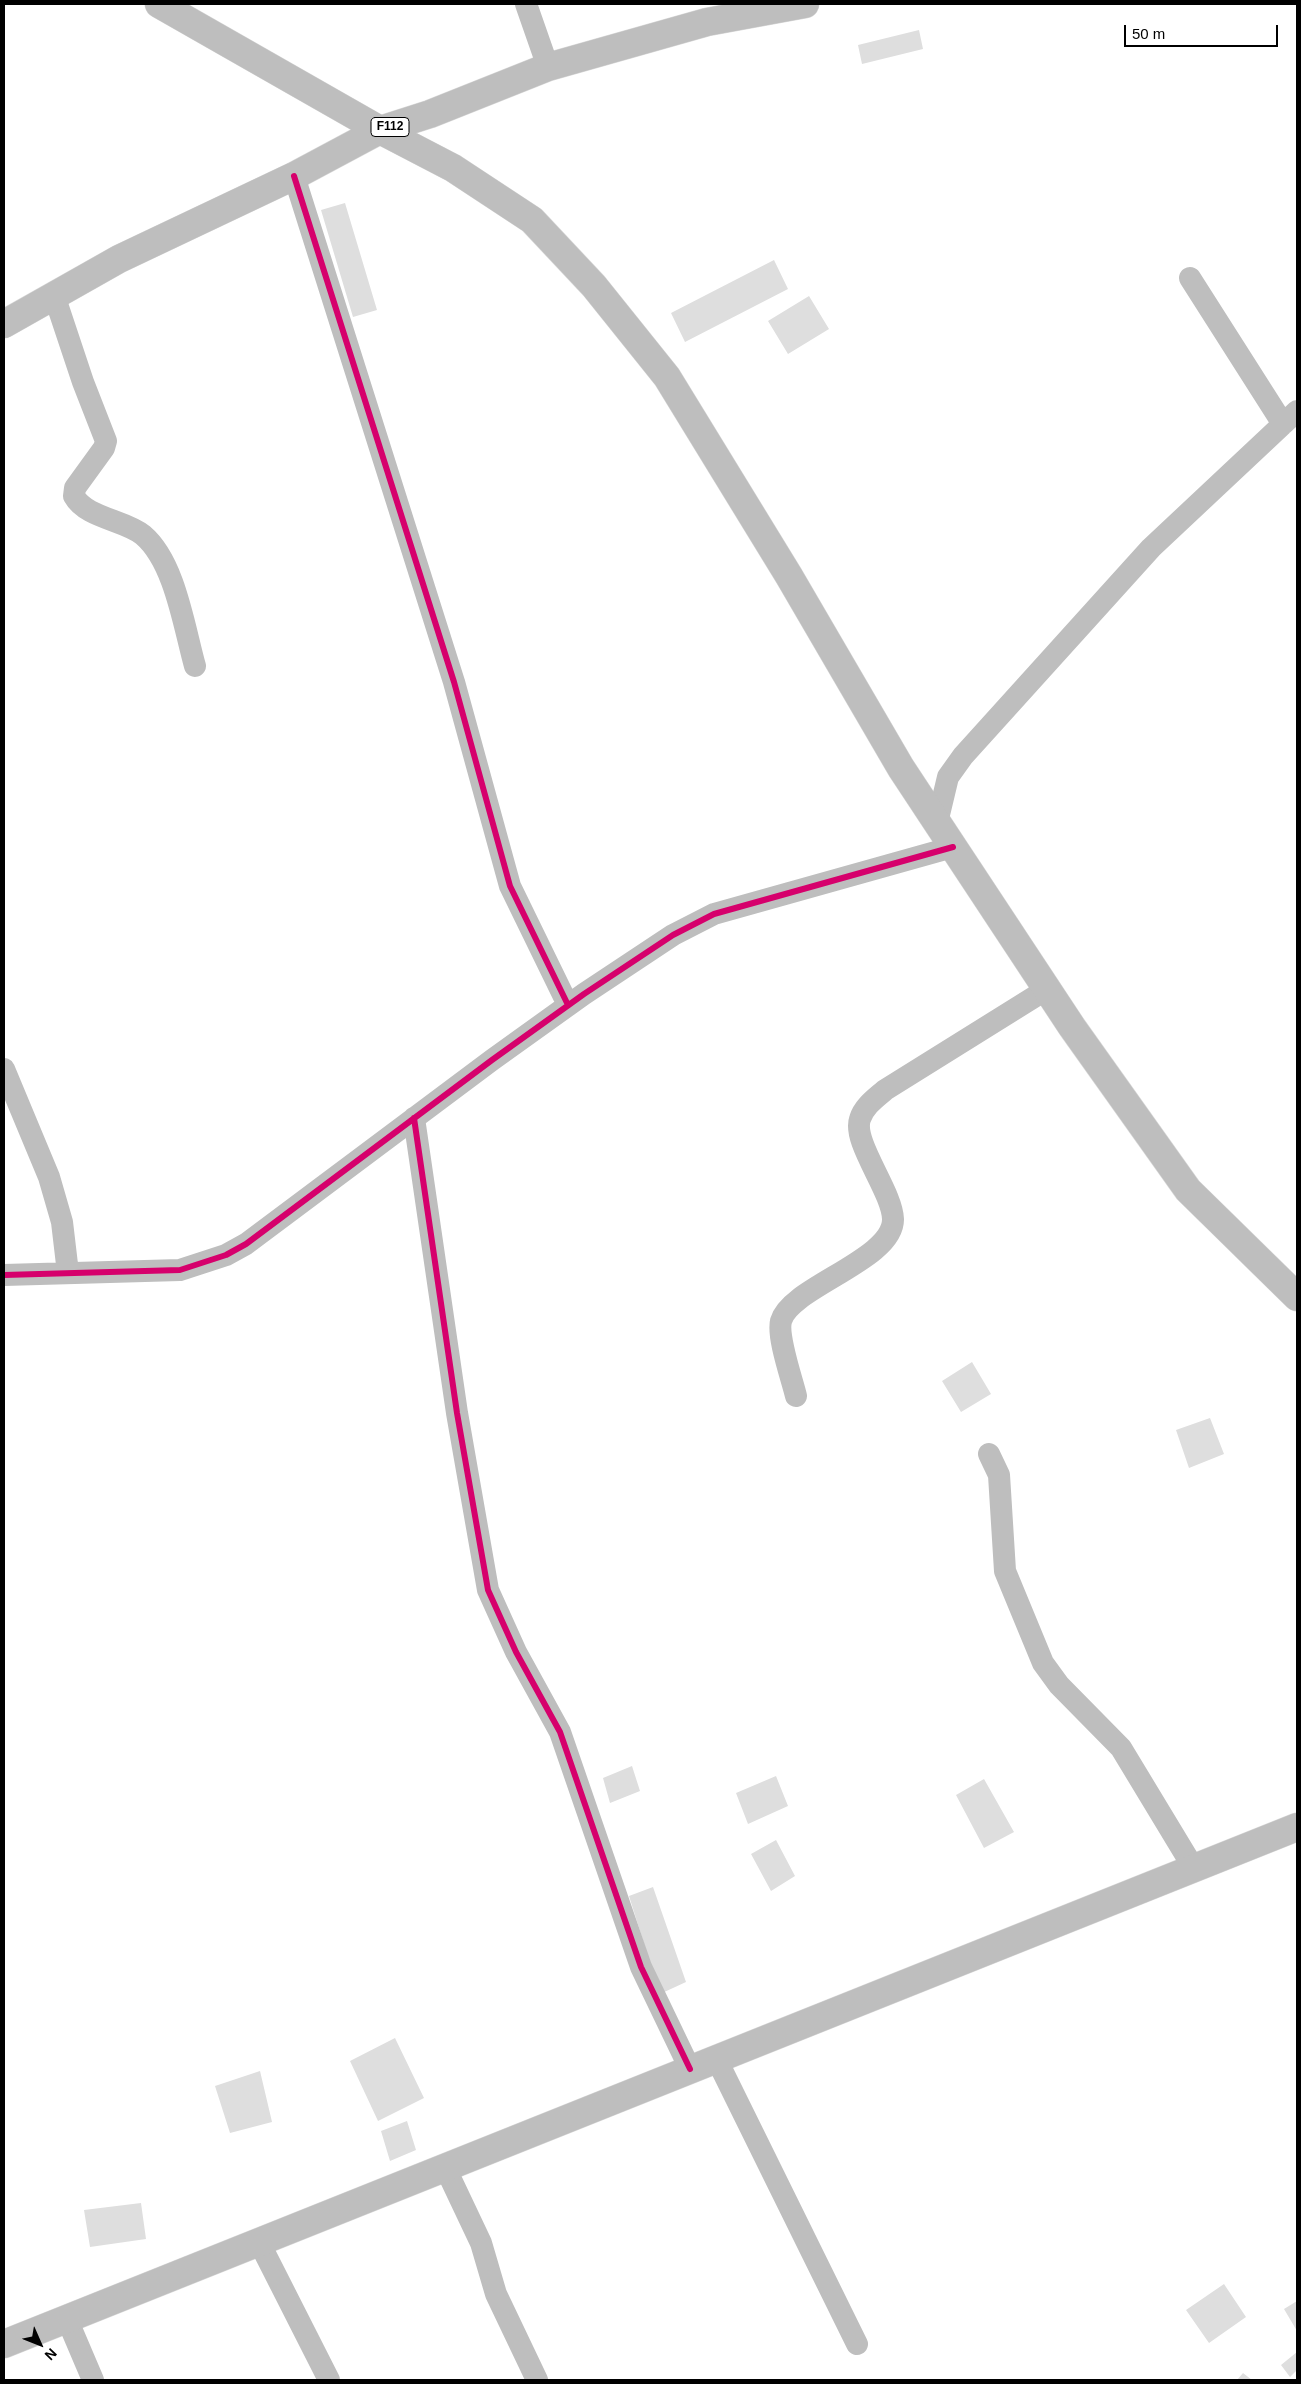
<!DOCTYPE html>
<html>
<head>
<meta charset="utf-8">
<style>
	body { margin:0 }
	#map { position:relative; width:1301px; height:2384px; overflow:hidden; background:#fff; font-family:Helvetica,sans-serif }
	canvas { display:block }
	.frame { position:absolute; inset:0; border:5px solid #000; pointer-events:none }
	.north { position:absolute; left:15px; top:2319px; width:50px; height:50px; -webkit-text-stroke:4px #fff; paint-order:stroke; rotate:134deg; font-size:14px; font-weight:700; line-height:20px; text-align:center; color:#000 }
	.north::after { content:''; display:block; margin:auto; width:18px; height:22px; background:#000; clip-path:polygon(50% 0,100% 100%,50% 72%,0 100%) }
	.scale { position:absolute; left:1124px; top:25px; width:154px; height:22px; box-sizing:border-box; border:2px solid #000; border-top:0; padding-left:6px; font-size:15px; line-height:18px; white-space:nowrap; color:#000; -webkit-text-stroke:4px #fff; paint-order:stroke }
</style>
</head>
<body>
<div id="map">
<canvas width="1301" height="2384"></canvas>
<div class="frame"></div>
<div class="north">N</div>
<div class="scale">50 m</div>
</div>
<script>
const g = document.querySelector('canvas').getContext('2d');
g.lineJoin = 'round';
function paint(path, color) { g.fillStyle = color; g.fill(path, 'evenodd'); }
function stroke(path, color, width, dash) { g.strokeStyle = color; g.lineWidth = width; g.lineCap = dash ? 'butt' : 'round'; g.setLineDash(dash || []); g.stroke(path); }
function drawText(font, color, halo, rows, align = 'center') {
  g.font = font + ' Helvetica,sans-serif'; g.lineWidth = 4; g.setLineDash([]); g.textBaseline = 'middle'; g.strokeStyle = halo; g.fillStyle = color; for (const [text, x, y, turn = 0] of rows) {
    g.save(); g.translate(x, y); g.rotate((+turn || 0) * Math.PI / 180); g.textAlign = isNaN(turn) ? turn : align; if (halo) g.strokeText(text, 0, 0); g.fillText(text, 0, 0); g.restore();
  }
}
const building = new Path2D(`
	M 919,30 L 923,49 L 862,64 L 858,45 Z
	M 345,203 L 377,310 L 353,317 L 321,210 Z
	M 774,260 L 788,289 L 685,342 L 671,313 Z
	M 809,296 L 829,329 L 788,354 L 768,321 Z
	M 972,1362 L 991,1394 L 961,1412 L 942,1381 Z
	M 1210,1418 L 1224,1454 L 1189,1468 L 1176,1430 Z
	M 632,1766 L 640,1791 L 610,1803 L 603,1778 Z
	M 776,1776 L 788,1806 L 748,1824 L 736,1793 Z
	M 984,1779 L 1014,1832 L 984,1848 L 956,1795 Z
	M 776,1840 L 795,1876 L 771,1891 L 751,1854 Z
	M 653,1887 L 686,1982 L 660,1994 L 629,1896 Z
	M 395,2038 L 424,2098 L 378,2121 L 350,2061 Z
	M 260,2071 L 272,2122 L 230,2133 L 215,2086 Z
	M 407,2121 L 416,2150 L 390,2161 L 381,2131 Z
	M 141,2203 L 146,2239 L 90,2247 L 84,2210 Z
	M 1224,2284 L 1246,2317 L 1209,2343 L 1186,2310 Z
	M 1297,2301 L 1297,2331 L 1284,2309 Z
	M 1297,2352 L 1297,2370 L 1290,2377 L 1281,2365 Z
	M 1243,2373 L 1252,2380 L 1237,2380 Z`);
const minor = new Path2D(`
	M 526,4 L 548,67
	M 294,176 L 454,682 L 510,886 L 568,1005
	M 1190,278 L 1283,424
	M 54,295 L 83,382 L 106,441 L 104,448 L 75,488 L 74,496 C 86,518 125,520 143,535 C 175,562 184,627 195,666
	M 937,823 L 948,777 L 963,756 L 1151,548 L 1297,411
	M 4,1069 L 49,1177 L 62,1222 L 68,1273
	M 414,1118 L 457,1413 L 488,1590 L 516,1652 L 560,1732 L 641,1967 L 690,2069
	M 4,1275 L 180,1270 L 226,1255 L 246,1244 L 492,1060 L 584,994 L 673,935 L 714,914 L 953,847
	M 796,1396 C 792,1379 777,1337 781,1321 C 790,1287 894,1260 893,1219 C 892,1191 852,1142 860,1119 C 864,1106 876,1098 885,1090 L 1047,989
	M 989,1454 L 999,1475 L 1005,1571 L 1043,1663 L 1059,1685 L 1121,1748 L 1193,1867
	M 716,2058 L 857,2344
	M 445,2167 L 481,2243 L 496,2294 L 537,2380
	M 259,2242 L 329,2380
	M 67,2319 L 93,2380`);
const major = new Path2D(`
	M 159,4 L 380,130 L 453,168 L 532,220 L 594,286 L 667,377 L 789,576 L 901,768 L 1072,1027 L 1188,1190 L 1297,1297
	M 4,324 L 119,259 L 294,176 L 380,130 L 430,114 L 548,67 L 707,22 L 805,4
	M 4,2344 L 1297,1827`);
const cycleway = new Path2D(`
	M 294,176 L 454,682 L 510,886 L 568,1005
	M 414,1118 L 457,1413 L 488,1590 L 516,1652 L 560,1732 L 641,1967 L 690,2069
	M 4,1275 L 180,1270 L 226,1255 L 246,1244 L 492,1060 L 584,994 L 673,935 L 714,914 L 953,847`);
const shields = [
	[390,127,38]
];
const shieldNames = [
	["F112",390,127]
];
paint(building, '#dedede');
stroke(major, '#dbdbdb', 29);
stroke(minor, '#bebebe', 22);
stroke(major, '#bebebe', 28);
stroke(cycleway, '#d6006c', 6);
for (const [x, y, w] of shields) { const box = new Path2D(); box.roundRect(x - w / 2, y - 9.5, w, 19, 4); g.fillStyle = '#fff'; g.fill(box); stroke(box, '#000', 1); }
drawText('bold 12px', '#000', null, shieldNames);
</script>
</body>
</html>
